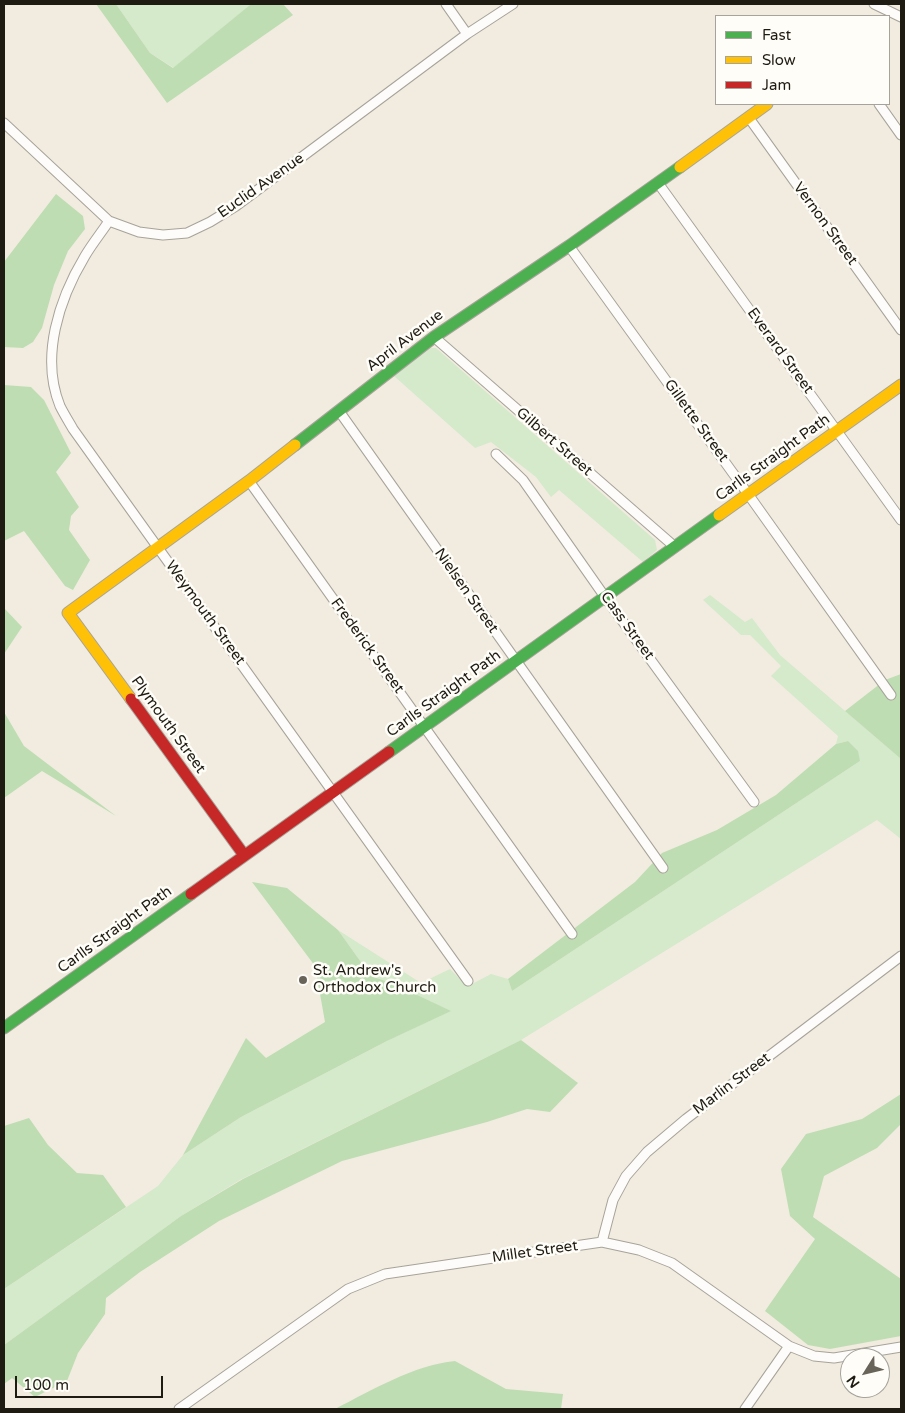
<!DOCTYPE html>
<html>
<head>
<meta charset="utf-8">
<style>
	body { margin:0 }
	#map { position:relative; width:905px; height:1413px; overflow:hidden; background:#f1ecdf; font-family:"Varela Round",sans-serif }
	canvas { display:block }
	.frame { position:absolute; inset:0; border:5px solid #1e1b12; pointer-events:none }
	.legend { position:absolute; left:715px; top:15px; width:175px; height:90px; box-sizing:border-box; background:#fffdf8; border:1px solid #a5a39c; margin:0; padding:6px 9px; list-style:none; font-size:15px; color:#1e1b12 }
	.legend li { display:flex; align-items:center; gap:10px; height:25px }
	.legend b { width:25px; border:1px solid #a5a39c }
	.north { position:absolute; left:840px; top:1348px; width:50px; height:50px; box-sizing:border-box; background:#fffdf8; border:1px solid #a5a39c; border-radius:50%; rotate:234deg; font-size:14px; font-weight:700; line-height:20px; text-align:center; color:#1e1b12 }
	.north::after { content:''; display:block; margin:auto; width:18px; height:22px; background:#68645a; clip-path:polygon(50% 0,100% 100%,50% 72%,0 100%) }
	.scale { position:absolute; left:15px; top:1376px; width:148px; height:22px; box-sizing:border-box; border:2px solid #1e1b12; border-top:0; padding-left:6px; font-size:15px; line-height:18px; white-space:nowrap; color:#1e1b12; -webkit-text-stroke:4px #fffdf8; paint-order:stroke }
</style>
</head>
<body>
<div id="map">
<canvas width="905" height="1413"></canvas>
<div class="frame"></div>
<ul class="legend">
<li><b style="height:6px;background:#4caf50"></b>Fast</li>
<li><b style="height:6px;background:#ffc107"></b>Slow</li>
<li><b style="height:6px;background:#c62828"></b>Jam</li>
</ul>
<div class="north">N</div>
<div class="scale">100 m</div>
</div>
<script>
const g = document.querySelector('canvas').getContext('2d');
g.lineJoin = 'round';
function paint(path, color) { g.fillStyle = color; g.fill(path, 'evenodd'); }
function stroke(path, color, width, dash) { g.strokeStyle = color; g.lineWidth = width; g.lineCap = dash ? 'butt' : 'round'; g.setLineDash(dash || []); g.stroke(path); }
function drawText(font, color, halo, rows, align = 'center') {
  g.font = font + ' "Varela Round",sans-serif'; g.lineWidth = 5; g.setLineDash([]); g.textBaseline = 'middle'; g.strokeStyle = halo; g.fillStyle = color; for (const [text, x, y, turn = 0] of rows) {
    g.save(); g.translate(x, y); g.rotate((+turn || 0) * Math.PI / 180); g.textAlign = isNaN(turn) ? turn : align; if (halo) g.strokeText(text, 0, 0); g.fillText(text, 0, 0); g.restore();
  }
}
const green = new Path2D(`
	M 116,4 L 251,4 L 174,68 L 150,53 Z
	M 431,348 L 436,348 L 655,540 L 657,550 L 643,562 L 559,490 L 551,497 L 536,477 L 491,442 L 475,448 L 394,376 Z
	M 710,595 L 745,622 L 752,618 L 780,655 L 901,759 L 901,839 L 877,820 L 521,1040 L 240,1180 L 181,1216 L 4,1345 L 4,1289 L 158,1186 L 183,1155 L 241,1117 L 391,1039 L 450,1011 L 394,984 L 371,976 L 338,930 L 421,983 L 450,969 L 465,984 L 474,983 L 491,974 L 508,979 L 512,991 L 860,761 L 848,741 L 836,744 L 838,736 L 771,676 L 781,666 L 750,635 L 741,635 L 703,600 Z`);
const forest = new Path2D(`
	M 96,4 L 116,4 L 150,53 L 173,68 L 251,4 L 283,4 L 293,15 L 167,103 Z
	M 56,194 L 83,216 L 85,229 L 68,251 L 54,285 L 42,328 L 33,342 L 23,348 L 4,347 L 4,262 Z
	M 4,385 L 31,387 L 44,400 L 71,453 L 56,472 L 79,507 L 71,516 L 69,530 L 90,560 L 73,590 L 65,586 L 24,531 L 4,541 Z
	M 5,609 L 22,627 L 4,654 L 4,611 Z
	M 901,674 L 901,759 L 845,711 L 885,680 Z
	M 4,712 L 24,746 L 116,816 L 42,771 L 4,798 Z
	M 848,741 L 858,751 L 860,761 L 512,991 L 508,979 L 635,882 L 662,853 L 717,830 L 776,795 L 836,744 Z
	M 252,882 L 287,888 L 338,930 L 371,976 L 394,984 L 451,1011 L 387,1041 L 241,1117 L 183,1155 L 246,1038 L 266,1058 L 325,1022 L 315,966 Z
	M 521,1040 L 578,1083 L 550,1112 L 527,1109 L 487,1122 L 342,1161 L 219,1221 L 140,1272 L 106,1298 L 105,1314 L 78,1353 L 67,1381 L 35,1397 L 12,1378 L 4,1384 L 4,1345 L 181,1216 L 243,1179 Z
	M 901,1094 L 901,1124 L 877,1148 L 824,1176 L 813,1217 L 901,1279 L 901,1336 L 830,1349 L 808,1345 L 765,1311 L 815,1239 L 790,1216 L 781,1169 L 806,1134 L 862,1119 Z
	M 29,1118 L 48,1145 L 77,1173 L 103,1175 L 126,1207 L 4,1289 L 4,1126 Z
	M 455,1361 L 506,1389 L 563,1394 L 561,1409 L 335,1409 C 372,1390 414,1365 455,1361 Z`);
const street = new Path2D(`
	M 446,4 L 467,34
	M 874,4 L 901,17
	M 879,104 L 901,135
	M 749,118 L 901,330
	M 4,123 L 109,221 L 139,232 L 163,235 L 187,233 L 210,222 L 236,206 L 467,34 L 513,4
	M 658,183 L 901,520
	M 109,221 C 101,233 92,244 85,256 C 59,299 40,357 60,406 C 64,414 69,422 73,429 L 468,981
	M 569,246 L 748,494 L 891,695
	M 434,337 L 675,547
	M 339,411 L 663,868
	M 496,454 L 523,480 L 605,597 L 754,802
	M 249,481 L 572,934
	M 602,1242 L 613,1200 L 626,1176 L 647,1152 L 686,1119 L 901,956
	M 179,1409 L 348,1289 L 385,1274 L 602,1242 L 639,1250 L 672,1263 L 789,1346 L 814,1356 L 834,1358 L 901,1347
	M 745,1409 L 789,1346`);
const fast = new Path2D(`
	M 295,445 L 434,337 L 569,246 L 680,167
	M 389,752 L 719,515
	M 4,1028 L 191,894`);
const slow = new Path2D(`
	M 680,167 L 767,104
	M 719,515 L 901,385
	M 131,699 L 68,613 L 249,481 L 295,445`);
const jam = new Path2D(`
	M 131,699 L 244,855
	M 191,894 L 389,752`);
const markers = [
	[303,980,5,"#68645a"]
];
const streetNames = [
	["Euclid Avenue",261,186,-35],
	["Vernon Street",825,224,54],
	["April Avenue",405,341,-37],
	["Everard Street",780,351,54],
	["Gillette Street",696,421,54],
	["Gilbert Street",554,442,41],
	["Carlls Straight Path",773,458,-36],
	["Nielsen Street",466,591,55],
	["Weymouth Street",205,613,54],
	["Cass Street",627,626,54],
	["Frederick Street",367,646,54],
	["Carlls Straight Path",444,694,-36],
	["Plymouth Street",168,725,54],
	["Carlls Straight Path",115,930,-36],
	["Marlin Street",732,1084,-37],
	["Millet Street",535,1252,-8]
];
const poiNames = [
	["St. Andrew's",313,971],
	["Orthodox Church",313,988]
];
paint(green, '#d5e9cb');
paint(forest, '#beddb3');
stroke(street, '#a7a39a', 11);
stroke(fast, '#a7a39a', 13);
stroke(slow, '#a7a39a', 13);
stroke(jam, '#a7a39a', 13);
stroke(street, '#fdfcfa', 9);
stroke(fast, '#4caf50', 11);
stroke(slow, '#ffc107', 11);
stroke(jam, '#c62828', 11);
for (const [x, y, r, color] of markers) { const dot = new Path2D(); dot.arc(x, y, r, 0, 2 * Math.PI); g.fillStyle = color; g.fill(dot); stroke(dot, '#fffdf8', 2); }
drawText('15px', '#1e1b12', '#fffdf8', streetNames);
drawText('15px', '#1e1b12', '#fffdf8', poiNames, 'left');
</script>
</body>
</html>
